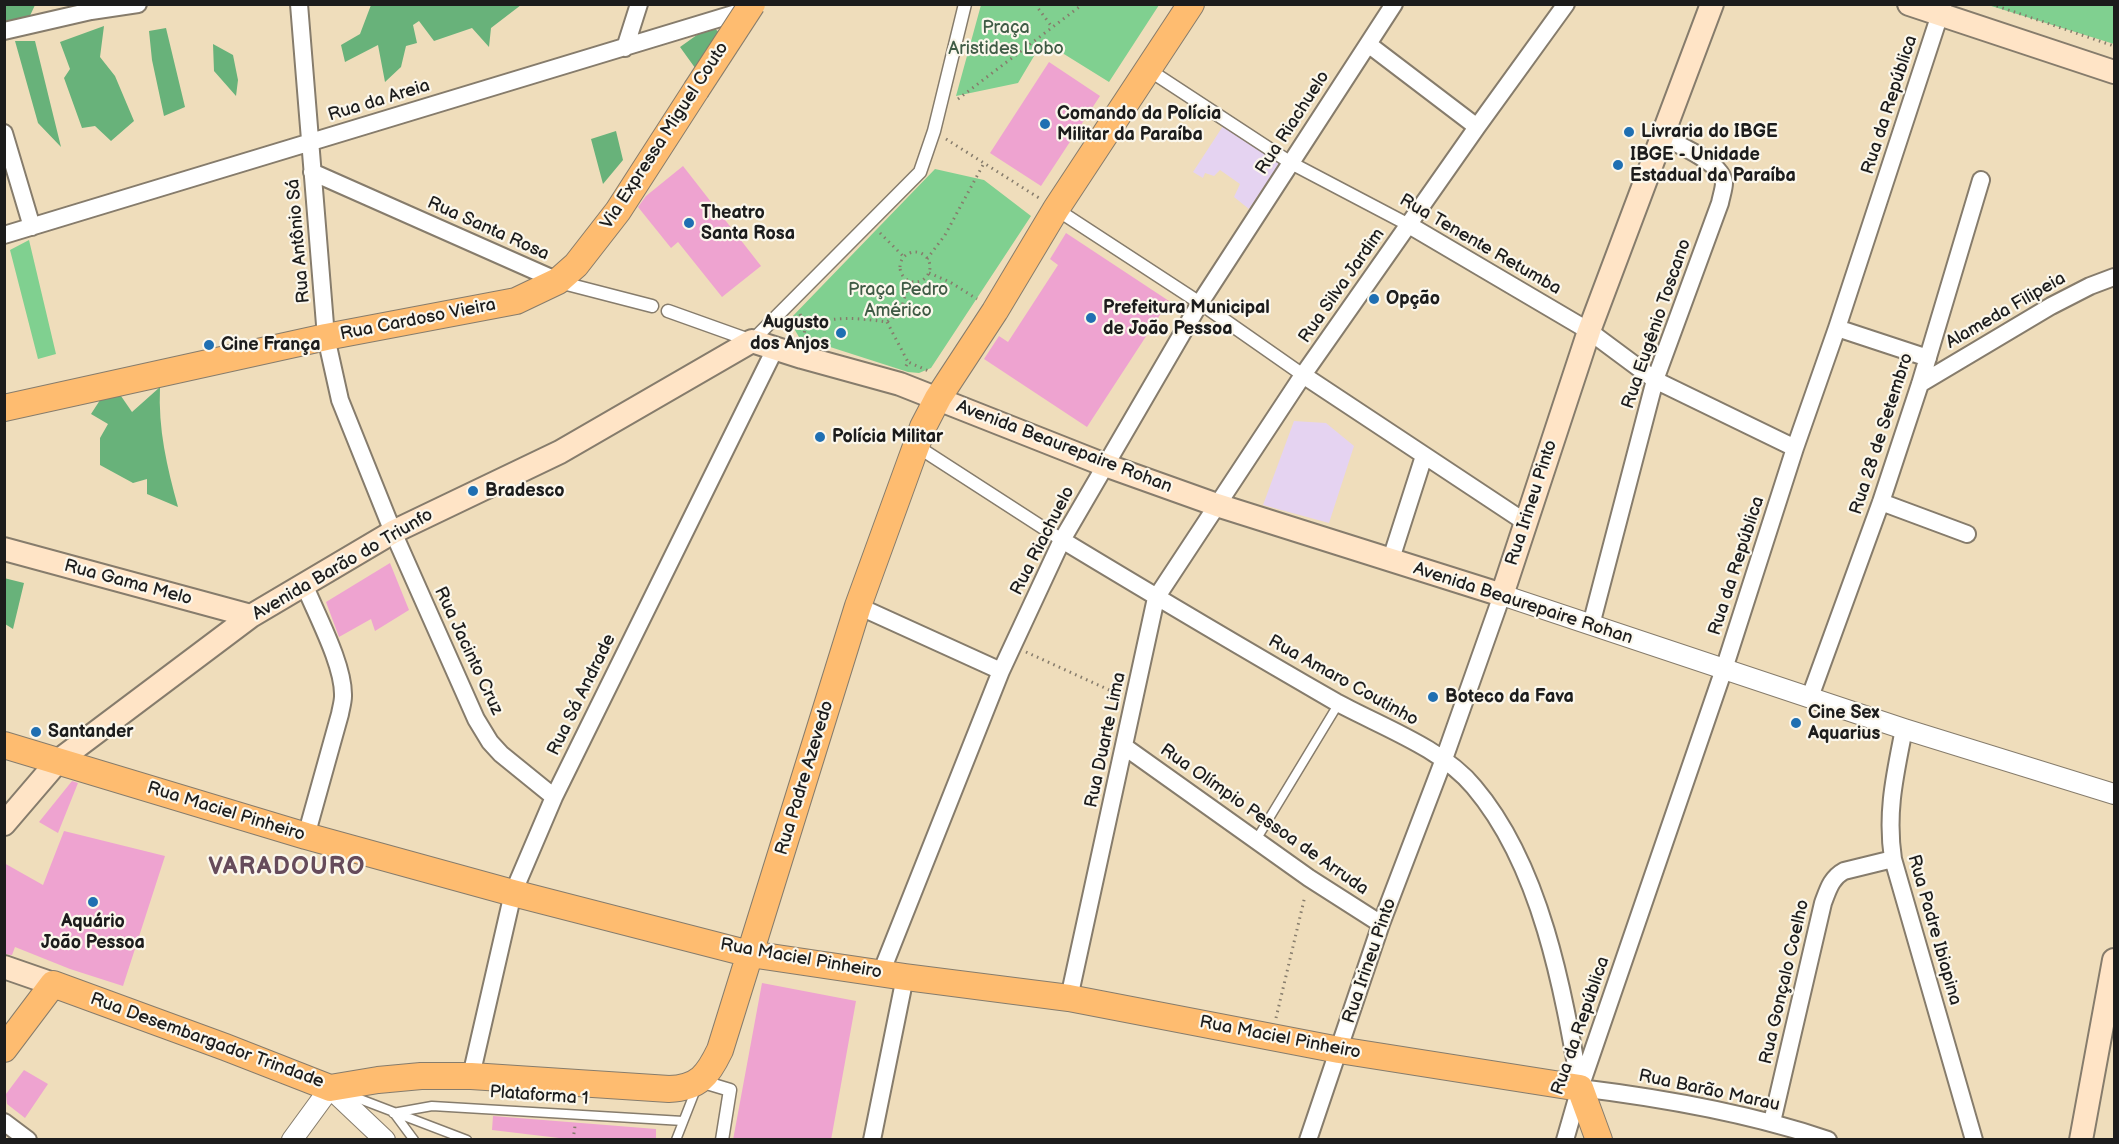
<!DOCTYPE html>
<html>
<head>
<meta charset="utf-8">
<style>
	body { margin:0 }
	#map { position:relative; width:2119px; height:1144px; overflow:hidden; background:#efddbb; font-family:"Balsamiq Sans",sans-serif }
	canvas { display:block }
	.frame { position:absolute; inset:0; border:6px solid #1c1c1c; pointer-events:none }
</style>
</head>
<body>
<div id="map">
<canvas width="2119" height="1144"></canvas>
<div class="frame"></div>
</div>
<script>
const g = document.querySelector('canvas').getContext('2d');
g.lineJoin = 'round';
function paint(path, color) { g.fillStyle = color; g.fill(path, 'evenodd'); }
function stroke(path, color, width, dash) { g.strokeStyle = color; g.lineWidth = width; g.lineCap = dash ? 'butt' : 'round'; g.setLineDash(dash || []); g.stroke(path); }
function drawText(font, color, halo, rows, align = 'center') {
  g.font = font + ' "Balsamiq Sans",sans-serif'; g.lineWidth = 4.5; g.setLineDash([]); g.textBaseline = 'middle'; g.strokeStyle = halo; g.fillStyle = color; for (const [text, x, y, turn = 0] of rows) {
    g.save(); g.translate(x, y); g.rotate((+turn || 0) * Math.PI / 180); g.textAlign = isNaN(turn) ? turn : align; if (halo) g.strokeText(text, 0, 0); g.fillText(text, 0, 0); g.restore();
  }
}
const built = new Path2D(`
	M 1223,126 L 1281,161 L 1249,209 L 1234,197 L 1240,184 L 1220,170 L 1214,176 L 1205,173 L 1203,178 L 1193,172 Z
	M 1294,421 L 1326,423 L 1354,446 L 1329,523 L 1263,505 Z`);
const green = new Path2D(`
	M 981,5 L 981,4 L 1159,5 L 1109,82 L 1043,41 L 1018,83 L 956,96 Z
	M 1988,5 L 2114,5 L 2114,44 Z
	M 935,169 L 984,180 L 1031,216 L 931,368 L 919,373 L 908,372 L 799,337 L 789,320 Z
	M 29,240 L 56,354 L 38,359 L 10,250 Z`);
const forest = new Path2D(`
	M 5,5 L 35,5 L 28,20 L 5,22 Z
	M 371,5 L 371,4 L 521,5 L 491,28 L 489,47 L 472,28 L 434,41 L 419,21 L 413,25 L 417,43 L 406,46 L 401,67 L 385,82 L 378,45 L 345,62 L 341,45 L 360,34 Z
	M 711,25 L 724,37 L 698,72 L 680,47 Z
	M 104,26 L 100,57 L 115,76 L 134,121 L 111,141 L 95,126 L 82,128 L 64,78 L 70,69 L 60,42 Z
	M 166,28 L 185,107 L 164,116 L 152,60 L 149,31 Z
	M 15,41 L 35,41 L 61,147 L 38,123 Z
	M 213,44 L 233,55 L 238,80 L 236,96 L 214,71 Z
	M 616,131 L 623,160 L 603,184 L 591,139 Z
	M 160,387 C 158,429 167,467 178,507 L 147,494 L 147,479 L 133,483 L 100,465 L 100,438 L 108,424 L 91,414 L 102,397 L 121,396 L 132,412 Z
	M 4,578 L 24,583 L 13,629 L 5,624 Z`);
const building = new Path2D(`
	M 1049,62 L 1100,96 L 1041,186 L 990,153 Z
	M 683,166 L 761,266 L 722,297 L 678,242 L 671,248 L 638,207 L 646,196 Z
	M 1066,233 L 1169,301 L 1087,427 L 984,359 L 999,336 L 1008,342 L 1058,265 L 1050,259 Z
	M 390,563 L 409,610 L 375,631 L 371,619 L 339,637 L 326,602 Z
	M 72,781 L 78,783 L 58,833 L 39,822 Z
	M 64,831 L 165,856 L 123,986 L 70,969 L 15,947 L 12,955 L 4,954 L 4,863 L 43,885 Z
	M 762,983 L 856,1001 L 831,1140 L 733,1140 Z
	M 24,1070 L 48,1084 L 25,1118 L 7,1104 L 6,1094 Z
	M 493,1116 L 656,1129 L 656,1140 L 576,1140 L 492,1130 Z`);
const path = new Path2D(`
	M 1035,4 L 1052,27
	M 1991,4 L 2114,46
	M 2112,4 L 2114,7
	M 958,99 L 1083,4
	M 946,139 L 1039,198
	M 880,233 L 904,257
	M900 267a15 15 0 1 1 30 0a15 15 0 1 1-30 0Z
	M 927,259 L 945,235 L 984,163
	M 929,273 L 950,282 L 977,299
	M 800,314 L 805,327 L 804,336
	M 887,322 L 908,362
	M 805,327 C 835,315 856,318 887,322 L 900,312 L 910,281
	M 906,366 L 908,362 L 931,372
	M 1026,652 L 1118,694
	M 1276,1018 L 1305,896
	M 573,1140 L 575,1126`);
const service = new Path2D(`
	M 1256,840 L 1339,703
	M 344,1093 L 467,1140
	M 393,1113 L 432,1106 L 683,1121
	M 394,1113 L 414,1140
	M 676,1140 L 696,1089`);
const pedestrian = new Path2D(`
	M 1149,70 L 1291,163 L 1409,225
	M 1056,209 L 1200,303 L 1303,375
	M 559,282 L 652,306
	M 668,311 L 752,341 L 920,172 L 934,131 L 965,4
	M 915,445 L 1062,540
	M 700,1081 L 730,1090 L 722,1140`);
const minor = new Path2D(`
	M 299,4 L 326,337 L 340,400 L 393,532 L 476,719 L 490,742 L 501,754 L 554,797
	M 4,31 L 91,11 L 138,4
	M 1368,44 L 1477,127
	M 625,48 L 639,4
	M 4,133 L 32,227
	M 312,172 L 558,281
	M 1409,225 L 1589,331 L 1655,380 L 1795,448
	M 4,235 L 750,9
	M 1837,328 L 1928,358
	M 1303,375 L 1525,522
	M 1920,384 L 2051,306 L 2090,286 L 2114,277
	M 1881,502 L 1967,534
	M 1062,540 C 1153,595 1244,649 1336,702 C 1380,726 1442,748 1474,787 C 1541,866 1563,989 1580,1088 C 1662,1098 1749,1113 1828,1140
	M 1390,562 L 1424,456
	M 304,584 C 316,614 344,665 343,696 C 343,702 341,708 340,714 L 306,836
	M 858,606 L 1001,671
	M 1591,625 L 1655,380 L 1720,203 C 1721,197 1724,189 1724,183 C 1723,163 1680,146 1664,137
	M 1810,697 L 1881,502 L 1920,384 L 1981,180
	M 1904,729 C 1895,775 1886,812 1893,859 L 1974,1140
	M 1125,747 L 1309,878 L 1381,924
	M 881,973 L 1001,671 L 1062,540 L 1200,303 L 1394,4
	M 1069,998 L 1156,598 L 1303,375 L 1477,127 L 1566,4
	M 471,1076 L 513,893 L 554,797 L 775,349
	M 4,1122 L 28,1140
	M 1772,1122 L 1823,903 C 1828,890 1831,878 1844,871 L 1893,859
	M 872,1140 L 905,977
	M 1308,1140 L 1381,924 L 1444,759 L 1502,595
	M 1565,1140 L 1580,1088 L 1724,669 L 1795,448 L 1837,328 L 1943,5`);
const tertiary = new Path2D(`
	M 1502,595 L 1904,729 L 2114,794
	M 292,1140 L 330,1088 L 385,1140`);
const secondary = new Path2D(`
	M 1909,4 L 2114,72
	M 4,549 L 251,616
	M 4,824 L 58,761 L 251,616 L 393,532 L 560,452 L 752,341 L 802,357 L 900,384 L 1105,465 L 1217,505 L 1502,595 L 1589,331 L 1712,4
	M 4,967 L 53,984
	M 2081,1140 L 2114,960`);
const primary = new Path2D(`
	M 4,408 L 326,337 L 516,301 L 558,281 L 576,265 L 618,211 L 696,90
	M 4,745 L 306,836 L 513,893 L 750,954 L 905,977 L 1069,998 L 1339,1050 L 1580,1088 L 1599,1140
	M 4,1049 L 53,984 L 225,1047 L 330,1088 L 378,1080 L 421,1076 L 471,1076 L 669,1089 C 699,1088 708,1075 720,1050 L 858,606 L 923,427 L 938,398 L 995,311 L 1056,209 L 1191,4`);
const primaryBridge = new Path2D(`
	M 696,90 L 752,4`);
const markers = [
	[1045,124,6,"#1f6fb2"],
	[1629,132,6,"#1f6fb2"],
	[1618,165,6,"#1f6fb2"],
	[689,223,6,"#1f6fb2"],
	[1374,299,6,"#1f6fb2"],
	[1091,318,6,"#1f6fb2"],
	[841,333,6,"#1f6fb2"],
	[209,345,6,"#1f6fb2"],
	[820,437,6,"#1f6fb2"],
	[473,491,6,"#1f6fb2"],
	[1433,697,6,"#1f6fb2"],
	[1796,723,6,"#1f6fb2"],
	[36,732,6,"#1f6fb2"],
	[93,902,6,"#1f6fb2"]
];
const parkNames = [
	["Praça",1006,28],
	["Aristides Lobo",1006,49],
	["Praça Pedro",898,290],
	["Américo",898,311]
];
const streetNames = [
	["Rua da Areia",379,101,-17],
	["Rua da República",1890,105,-72],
	["Rua Riachuelo",1293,123,-57],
	["Via Expressa Miguel Couto",665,136,-57],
	["Rua Santa Rosa",488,229,24],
	["Rua Antônio Sá",299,241,-95],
	["Rua Tenente Retumba",1480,245,30],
	["Rua Silva Jardim",1342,286,-55],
	["Alameda Filipeia",2006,311,-30],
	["Rua Cardoso Vieira",418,320,-11],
	["Rua Eugênio Toscano",1657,324,-71],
	["Rua 28 de Setembro",1882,434,-72],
	["Avenida Beaurepaire Rohan",1064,447,21],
	["Rua Irineu Pinto",1532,503,-72],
	["Rua Riachuelo",1043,541,-63],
	["Avenida Barão do Triunfo",343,565,-30],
	["Rua da República",1737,566,-72],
	["Rua Gama Melo",128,583,15],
	["Avenida Beaurepaire Rohan",1523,604,18],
	["Rua Jacinto Cruz",468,651,65],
	["Rua Amaro Coutinho",1343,681,29],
	["Rua Sá Andrade",582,695,-64],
	["Rua Duarte Lima",1106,740,-78],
	["Rua Padre Azevedo",805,778,-73],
	["Rua Maciel Pinheiro",226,812,17],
	["Rua Olímpio Pessoa de Arruda",1264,820,35],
	["Rua Padre Ibiapina",1934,930,74],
	["Rua Maciel Pinheiro",801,959,10],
	["Rua Irineu Pinto",1370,961,-71],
	["Rua Gonçalo Coelho",1785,982,-77],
	["Rua da República",1581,1026,-71],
	["Rua Maciel Pinheiro",1280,1038,11],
	["Rua Desembargador Trindade",207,1041,20],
	["Rua Barão Marau",1709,1091,12],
	["Plataforma 1",539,1096,4]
];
const poiNames = [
	["Comando da Polícia",1057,114],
	["Militar da Paraíba",1057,135],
	["Livraria do IBGE",1641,132],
	["IBGE - Unidade",1630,155],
	["Estadual da Paraíba",1630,176],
	["Theatro",701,213],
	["Santa Rosa",701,234],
	["Opção",1386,299],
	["Prefeitura Municipal",1103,308],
	["de João Pessoa",1103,329],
	["Augusto",829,323,"right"],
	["dos Anjos",829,344,"right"],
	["Cine França",221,345],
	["Polícia Militar",832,437],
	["Bradesco",485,491],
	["Boteco da Fava",1445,697],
	["Cine Sex",1808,713],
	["Aquarius",1808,734],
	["Santander",48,732],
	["Aquário",93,922,"center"],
	["João Pessoa",93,943,"center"]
];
const districtNames = [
	["VARADOURO",287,868]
];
paint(built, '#e5d3f1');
paint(green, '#80d090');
paint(forest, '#68b27a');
paint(building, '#eea3d0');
stroke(service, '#867c6c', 11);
stroke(pedestrian, '#867c6c', 15);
stroke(minor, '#867c6c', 20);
stroke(tertiary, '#867c6c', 22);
stroke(secondary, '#867c6c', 26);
stroke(primary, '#867c6c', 28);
stroke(path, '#867c6c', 3, [1.5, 4.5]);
stroke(service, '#fff', 8);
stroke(pedestrian, '#fff', 12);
stroke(minor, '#fff', 16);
stroke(tertiary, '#fff', 20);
stroke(secondary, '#ffe4c6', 22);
stroke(primary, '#febc70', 26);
stroke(primaryBridge, '#867c6c', 28, []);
stroke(primaryBridge, '#febc70', 26);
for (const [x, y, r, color] of markers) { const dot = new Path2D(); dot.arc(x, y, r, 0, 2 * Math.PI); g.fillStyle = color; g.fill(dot); stroke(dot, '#fbf7ec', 2); }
drawText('18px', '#3f5b45', '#fbf7ec', parkNames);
drawText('18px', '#1c1c1c', '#fbf7ec', streetNames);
drawText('bold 18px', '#1c1c1c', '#fbf7ec', poiNames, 'left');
g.letterSpacing = '1.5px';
drawText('bold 24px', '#664b5b', '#fbf7ec', districtNames);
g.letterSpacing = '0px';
</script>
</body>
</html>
